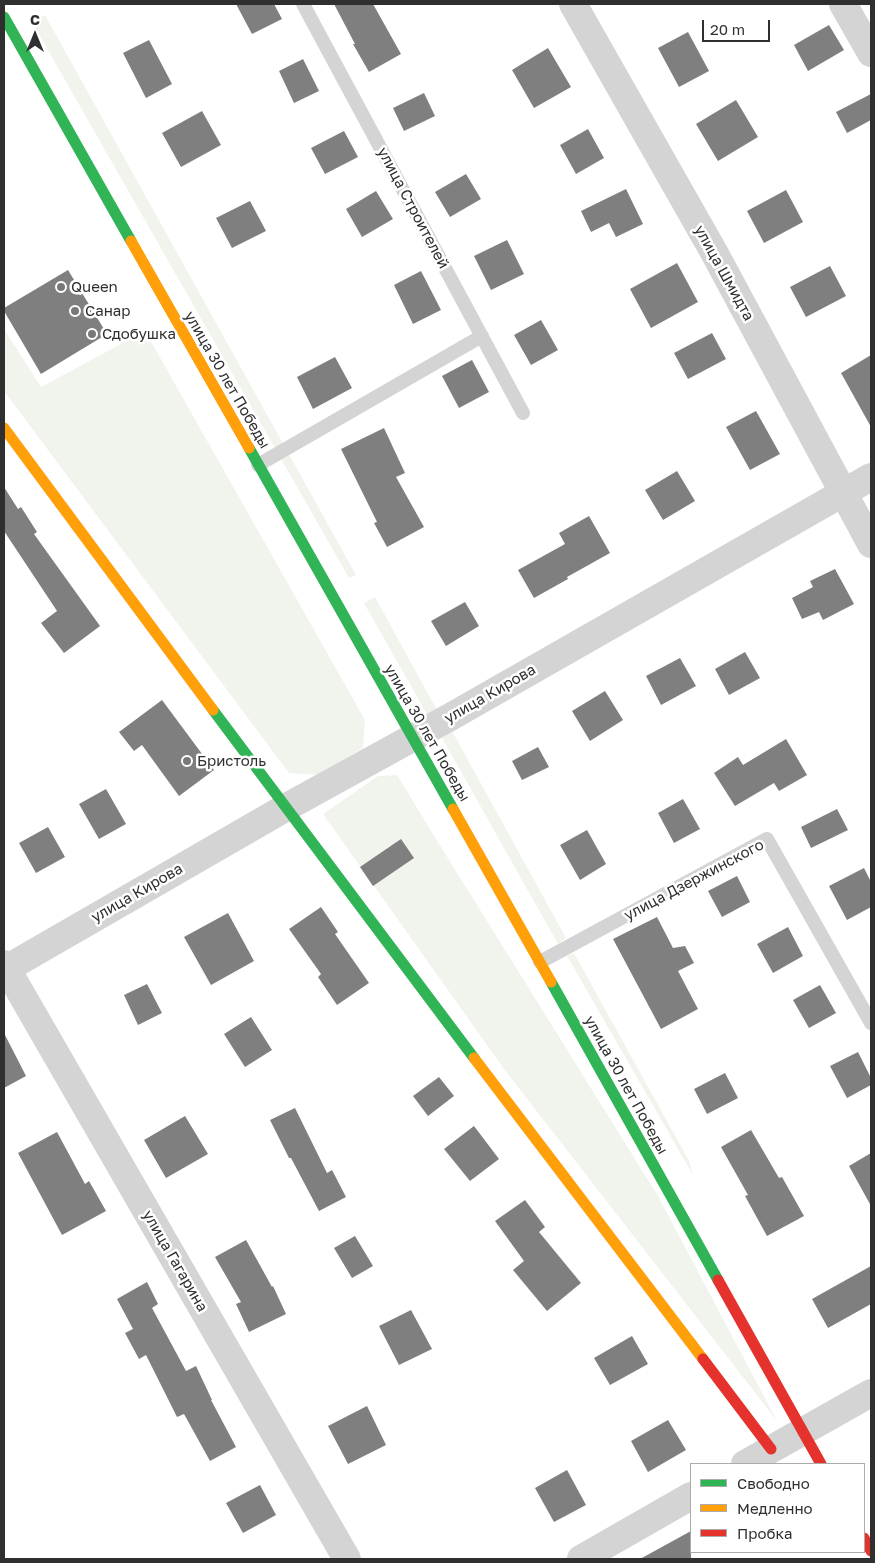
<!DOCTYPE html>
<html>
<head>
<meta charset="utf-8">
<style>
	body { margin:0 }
	#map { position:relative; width:875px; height:1563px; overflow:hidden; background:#fff; font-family:"Golos Text",sans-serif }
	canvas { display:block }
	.frame { position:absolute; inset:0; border:5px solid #2f2f2f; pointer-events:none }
	.legend { position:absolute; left:690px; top:1463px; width:175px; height:90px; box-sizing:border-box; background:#fff; border:1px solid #acacac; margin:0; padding:6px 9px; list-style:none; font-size:15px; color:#2f2f2f }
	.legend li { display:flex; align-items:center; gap:10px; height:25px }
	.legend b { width:25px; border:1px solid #acacac }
	.north { position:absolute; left:10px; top:10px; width:50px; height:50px; -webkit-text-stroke:4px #fff; paint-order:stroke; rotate:0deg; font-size:14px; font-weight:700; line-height:20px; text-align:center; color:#2f2f2f }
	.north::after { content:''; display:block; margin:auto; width:18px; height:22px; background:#2f2f2f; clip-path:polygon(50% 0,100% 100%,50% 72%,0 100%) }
	.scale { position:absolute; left:702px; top:20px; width:68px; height:22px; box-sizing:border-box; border:2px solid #2f2f2f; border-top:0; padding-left:6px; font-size:15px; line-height:18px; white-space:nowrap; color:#2f2f2f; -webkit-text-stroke:4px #fff; paint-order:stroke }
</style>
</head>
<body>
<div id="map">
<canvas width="875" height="1563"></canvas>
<div class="frame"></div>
<ul class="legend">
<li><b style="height:6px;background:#30b455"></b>Свободно</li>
<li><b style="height:6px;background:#ff9f0a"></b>Медленно</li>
<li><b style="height:6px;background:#e5322d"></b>Пробка</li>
</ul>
<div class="north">С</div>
<div class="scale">20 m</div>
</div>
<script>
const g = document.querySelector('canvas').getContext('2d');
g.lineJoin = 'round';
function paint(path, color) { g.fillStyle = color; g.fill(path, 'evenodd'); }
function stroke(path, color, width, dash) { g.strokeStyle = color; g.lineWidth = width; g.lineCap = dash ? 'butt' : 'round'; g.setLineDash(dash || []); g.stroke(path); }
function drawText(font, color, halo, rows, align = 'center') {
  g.font = font + ' "Golos Text",sans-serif'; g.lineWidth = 5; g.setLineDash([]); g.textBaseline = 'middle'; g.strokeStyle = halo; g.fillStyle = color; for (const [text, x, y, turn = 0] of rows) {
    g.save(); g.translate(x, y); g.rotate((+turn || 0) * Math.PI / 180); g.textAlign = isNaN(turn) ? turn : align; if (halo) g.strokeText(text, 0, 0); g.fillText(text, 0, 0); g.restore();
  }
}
const green = new Path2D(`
	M 45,15 L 356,575 L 349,578 L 32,22 Z
	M 4,329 L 41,387 L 145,331 L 365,720 L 363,748 L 318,775 L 289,773 L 4,391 Z
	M 375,597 L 438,712 L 428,716 L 364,603 Z
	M 452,731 L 566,938 L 558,944 L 442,738 Z
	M 397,775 L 431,831 L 658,1196 L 777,1421 L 504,1069 L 323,814 L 378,776 Z
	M 574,953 L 689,1161 L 693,1175 L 567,956 Z`);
const building = new Path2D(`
	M 236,4 L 274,4 L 282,19 L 252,34 Z
	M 334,4 L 373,4 L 401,54 L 369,72 L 353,44 L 355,44 Z
	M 829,25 L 844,50 L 808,71 L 794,45 Z
	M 688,32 L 709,71 L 679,87 L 658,48 Z
	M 149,40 L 172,84 L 146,98 L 123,53 Z
	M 548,48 L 571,87 L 534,108 L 512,70 Z
	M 303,59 L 319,91 L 294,103 L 279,71 Z
	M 424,93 L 435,116 L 404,131 L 393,108 Z
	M 871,94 L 871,120 L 847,133 L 836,112 Z
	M 736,100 L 758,137 L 718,161 L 696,124 Z
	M 202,111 L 221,145 L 181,167 L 162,133 Z
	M 588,129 L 604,158 L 576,174 L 560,145 Z
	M 344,131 L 358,157 L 325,174 L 311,148 Z
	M 466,174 L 481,199 L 450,217 L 435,192 Z
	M 626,189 L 643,224 L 616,237 L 609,223 L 591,232 L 581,211 Z
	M 786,190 L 803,222 L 764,243 L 747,211 Z
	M 376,191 L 393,219 L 362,237 L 346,209 Z
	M 250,201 L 266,231 L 232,248 L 216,218 Z
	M 507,240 L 524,274 L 491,290 L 474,256 Z
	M 677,263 L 698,302 L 651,328 L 630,289 Z
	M 830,266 L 846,296 L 806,317 L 790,287 Z
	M 68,270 L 107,334 L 41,374 L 4,311 L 4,308 Z
	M 421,271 L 441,310 L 413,324 L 394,285 Z
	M 541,320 L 558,350 L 531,365 L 514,335 Z
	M 712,333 L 726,359 L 688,379 L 674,353 Z
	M 871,355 L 871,427 L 841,373 Z
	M 335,357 L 352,388 L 313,409 L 297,377 Z
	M 472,360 L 489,392 L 459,408 L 442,376 Z
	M 756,411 L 780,454 L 750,470 L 726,427 Z
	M 384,428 L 405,473 L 396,477 L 424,527 L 387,547 L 374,523 L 377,522 L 341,449 Z
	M 677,471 L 695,501 L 663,520 L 645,490 Z
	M 4,487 L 18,509 L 21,507 L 37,532 L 34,534 L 100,626 L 64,653 L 41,623 L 57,611 L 4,531 Z
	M 589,516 L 610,553 L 567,577 L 568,579 L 534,598 L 518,570 L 565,544 L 559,533 Z
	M 835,569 L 854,604 L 823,620 L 819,612 L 802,619 L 792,598 L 813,587 L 810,581 Z
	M 465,602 L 479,626 L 446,646 L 431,621 Z
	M 745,652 L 760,678 L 729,695 L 715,669 Z
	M 680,658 L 696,686 L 661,705 L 646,676 Z
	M 605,691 L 623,720 L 590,741 L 572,711 Z
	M 162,700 L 214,770 L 179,796 L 142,745 L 134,751 L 119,732 Z
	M 786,739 L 807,775 L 779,791 L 774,783 L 735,806 L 714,773 L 738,757 L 743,765 Z
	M 538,747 L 549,767 L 522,780 L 512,761 Z
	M 106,789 L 126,824 L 99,839 L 79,804 Z
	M 683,799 L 700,829 L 674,843 L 658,813 Z
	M 837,809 L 848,830 L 811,848 L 801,827 Z
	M 48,827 L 65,857 L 36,873 L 19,843 Z
	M 587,830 L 606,864 L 580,880 L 560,845 Z
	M 401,839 L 414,858 L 373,886 L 360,867 Z
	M 864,868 L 871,882 L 871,907 L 847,920 L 829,886 Z
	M 737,876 L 750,902 L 722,917 L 708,891 Z
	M 321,907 L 338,932 L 335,934 L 369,983 L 337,1005 L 318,977 L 321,974 L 289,929 Z
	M 228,913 L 254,961 L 211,985 L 184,937 Z
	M 657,917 L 673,948 L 685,946 L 694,963 L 678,971 L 698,1009 L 661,1029 L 613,939 Z
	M 788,927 L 803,956 L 773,973 L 757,944 Z
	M 147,984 L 162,1013 L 138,1025 L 124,995 Z
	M 820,985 L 836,1013 L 809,1028 L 793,1000 Z
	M 251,1017 L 272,1050 L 245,1067 L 224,1034 Z
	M 4,1033 L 26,1076 L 4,1088 Z
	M 858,1052 L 871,1078 L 871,1085 L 847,1098 L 830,1066 Z
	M 725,1073 L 738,1098 L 707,1114 L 694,1089 Z
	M 439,1077 L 454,1096 L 428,1116 L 413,1096 Z
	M 295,1108 L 327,1173 L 332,1170 L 346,1197 L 319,1211 L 291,1158 L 289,1158 L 270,1120 Z
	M 185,1116 L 208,1154 L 166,1178 L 144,1140 Z
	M 474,1126 L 499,1159 L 470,1181 L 444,1149 Z
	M 751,1130 L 779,1178 L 782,1177 L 804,1216 L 767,1236 L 745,1196 L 748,1195 L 721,1147 Z
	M 57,1132 L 85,1184 L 89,1181 L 106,1211 L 62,1235 L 18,1153 Z
	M 871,1153 L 871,1206 L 849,1166 Z
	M 525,1200 L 545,1227 L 539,1232 L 581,1283 L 547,1311 L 513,1270 L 524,1261 L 495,1221 Z
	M 355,1236 L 373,1266 L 352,1278 L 334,1248 Z
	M 246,1240 L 272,1287 L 273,1286 L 286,1314 L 249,1332 L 236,1304 L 241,1302 L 215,1257 Z
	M 871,1266 L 871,1304 L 828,1328 L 812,1299 Z
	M 147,1282 L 158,1304 L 152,1308 L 186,1371 L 196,1366 L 212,1400 L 211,1400 L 236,1447 L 210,1461 L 184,1414 L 177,1417 L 146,1355 L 139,1359 L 125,1333 L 133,1329 L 117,1299 Z
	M 411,1310 L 432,1349 L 399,1365 L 379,1326 Z
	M 632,1336 L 648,1364 L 610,1385 L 594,1358 Z
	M 367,1406 L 386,1445 L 348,1464 L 328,1426 Z
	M 668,1420 L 686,1450 L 648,1472 L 631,1441 Z
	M 567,1470 L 586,1505 L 554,1522 L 535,1488 Z
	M 260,1485 L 276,1515 L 243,1533 L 226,1503 Z
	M 691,1531 L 691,1559 L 640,1559 Z`);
const lane = new Path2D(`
	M 303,4 L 523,413
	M 258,465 L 482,336
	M 540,962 L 767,839 L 871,1023`);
const street = new Path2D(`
	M 573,4 L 715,254 L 871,544
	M 843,4 L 871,53
	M 4,964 L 347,1559
	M 4,970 L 285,808 L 452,716 L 871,477
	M 745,1464 L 871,1393
	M 581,1559 L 691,1496`);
const fast = new Path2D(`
	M 4,17 L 131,241
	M 249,448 L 453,809
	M 213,710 L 474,1058
	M 551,982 L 718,1280`);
const slow = new Path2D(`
	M 131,241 L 249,448
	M 4,428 L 213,710
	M 453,809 L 551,982
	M 474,1058 L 703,1359`);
const jam = new Path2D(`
	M 718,1280 L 821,1464
	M 703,1359 L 771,1449
	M 864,1538 L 871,1551`);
const markers = [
	[61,287,5,"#787878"],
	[75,311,5,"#787878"],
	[92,334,5,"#787878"],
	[187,761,5,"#787878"]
];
const streetNames = [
	["улица Строителей",413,208,62],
	["улица Шмидта",724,273,61],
	["улица 30 лет Победы",227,380,60],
	["улица Кирова",490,694,-30],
	["улица 30 лет Победы",427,733,60],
	["улица Дзержинского",694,880,-28],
	["улица Кирова",137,893,-30],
	["улица 30 лет Победы",626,1085,61],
	["улица Гагарина",175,1261,60]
];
const poiNames = [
	["Queen",71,287],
	["Санар",85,311],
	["Сдобушка",102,334],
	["Бристоль",197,761]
];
paint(green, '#f0f4ed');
paint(building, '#7f7f7f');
stroke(lane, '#d4d4d4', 14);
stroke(street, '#d4d4d4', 28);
stroke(fast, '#30b455', 11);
stroke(slow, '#ff9f0a', 11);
stroke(jam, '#e5322d', 11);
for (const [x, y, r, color] of markers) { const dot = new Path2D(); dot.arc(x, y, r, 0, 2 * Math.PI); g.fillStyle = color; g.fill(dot); stroke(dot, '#fff', 2); }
drawText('15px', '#2f2f2f', '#fff', streetNames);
drawText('15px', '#2f2f2f', '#fff', poiNames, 'left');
</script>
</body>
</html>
